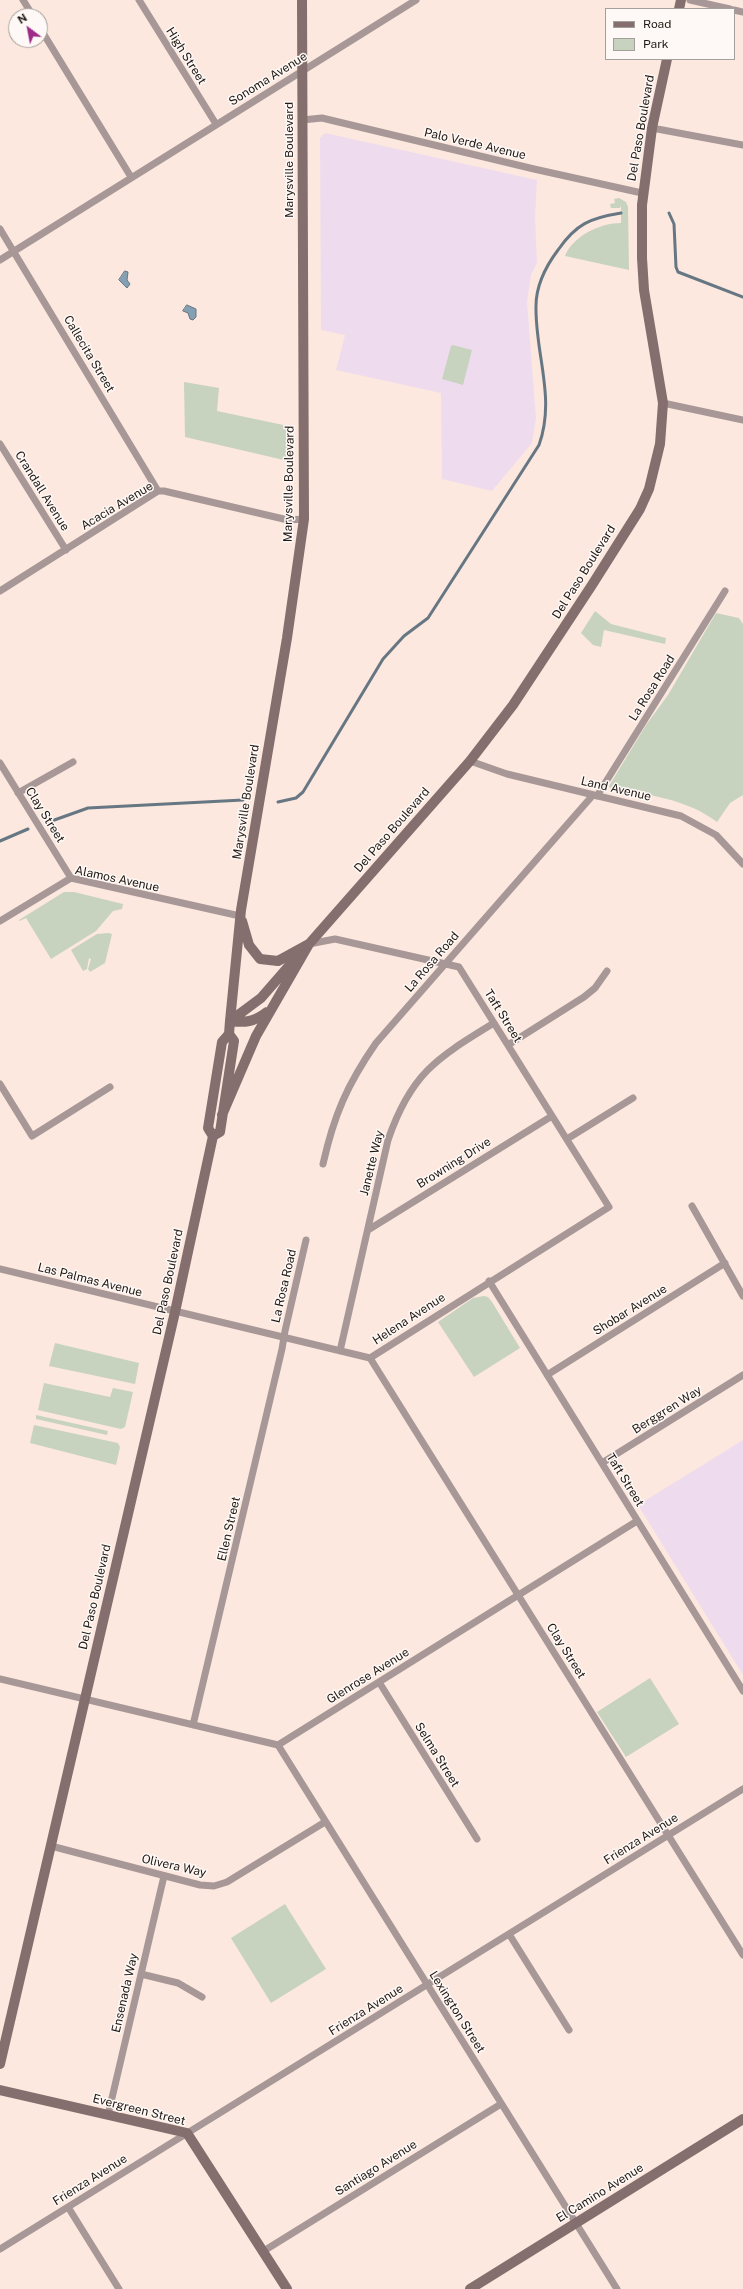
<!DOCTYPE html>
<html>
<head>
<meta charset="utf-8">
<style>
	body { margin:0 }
	#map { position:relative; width:743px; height:2289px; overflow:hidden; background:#fce8de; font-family:"Public Sans",sans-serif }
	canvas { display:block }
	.legend { position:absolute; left:605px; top:8px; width:130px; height:52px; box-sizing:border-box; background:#fef9f6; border:1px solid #a59f9b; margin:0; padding:5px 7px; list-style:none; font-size:12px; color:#201712 }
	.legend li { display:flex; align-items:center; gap:8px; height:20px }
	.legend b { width:20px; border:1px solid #a59f9b }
	.north { position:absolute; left:8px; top:8px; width:40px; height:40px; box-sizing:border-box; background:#fef9f6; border:1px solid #a59f9b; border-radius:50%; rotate:328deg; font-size:11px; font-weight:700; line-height:16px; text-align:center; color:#201712 }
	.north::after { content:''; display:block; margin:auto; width:14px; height:18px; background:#9e2b88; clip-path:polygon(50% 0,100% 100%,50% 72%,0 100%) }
</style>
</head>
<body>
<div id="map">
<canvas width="743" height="2289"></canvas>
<ul class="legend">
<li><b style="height:5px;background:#856e6e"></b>Road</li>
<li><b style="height:11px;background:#c7d3bf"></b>Park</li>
</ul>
<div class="north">N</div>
</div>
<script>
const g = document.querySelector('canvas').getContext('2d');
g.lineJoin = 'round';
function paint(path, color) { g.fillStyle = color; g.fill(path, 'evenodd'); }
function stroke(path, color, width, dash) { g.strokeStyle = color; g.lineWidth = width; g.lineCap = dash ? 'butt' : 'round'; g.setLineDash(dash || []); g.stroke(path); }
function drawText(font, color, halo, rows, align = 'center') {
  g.font = font + ' "Public Sans",sans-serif'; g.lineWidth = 3; g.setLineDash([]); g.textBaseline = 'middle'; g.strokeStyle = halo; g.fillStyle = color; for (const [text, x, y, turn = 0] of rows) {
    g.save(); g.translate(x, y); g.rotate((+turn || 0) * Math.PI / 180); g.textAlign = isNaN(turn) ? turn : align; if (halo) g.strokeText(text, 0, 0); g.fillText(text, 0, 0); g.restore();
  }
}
const education = new Path2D(`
	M 325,133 L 537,180 L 535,216 L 537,263 L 531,275 L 527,302 L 536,418 L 532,443 L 492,491 L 442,479 L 441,393 L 336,370 L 345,335 L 321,330 L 320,138 Z
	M 743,1440 L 743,1675 L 638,1505 Z`);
const green = new Path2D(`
	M 619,198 L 626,202 L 628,207 L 629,270 L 565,256 C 573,236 600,223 621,223 L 621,205 L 620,208 L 611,208 L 610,204 L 615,203 L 614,199 Z
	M 453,345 L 472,350 L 463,385 L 442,379 L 451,346 Z
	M 184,382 L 219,388 L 217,411 L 288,426 L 288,461 L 185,437 Z
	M 595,611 L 611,624 L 666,638 L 665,644 L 604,630 L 601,647 L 593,645 L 581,633 Z
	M 716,613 L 739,618 L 743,624 L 743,795 L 730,803 L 717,822 C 687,799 646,794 610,788 L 609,786 L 646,725 L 668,695 Z
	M 64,892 L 74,892 L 123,904 L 122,909 L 113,911 L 96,931 L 51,959 L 26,918 L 20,921 L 19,920 Z
	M 108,933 L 112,934 L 105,963 L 90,972 L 88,969 L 91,959 L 89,958 L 87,969 L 83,971 L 71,950 L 97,934 Z
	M 484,1296 L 488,1297 L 492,1302 L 520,1348 L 474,1377 L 438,1322 L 473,1298 Z
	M 55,1343 L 139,1363 L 135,1384 L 49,1366 Z
	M 44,1383 L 110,1397 L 113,1388 L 133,1392 L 125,1427 L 121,1429 L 38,1410 Z
	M 36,1415 L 108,1431 L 107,1435 L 36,1419 Z
	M 34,1425 L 118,1443 L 120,1447 L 116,1465 L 30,1443 Z
	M 650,1678 L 679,1724 L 626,1757 L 597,1712 Z
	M 285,1904 L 326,1969 L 271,2003 L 231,1938 Z`);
const water = new Path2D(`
	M 125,271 L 128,272 L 127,280 L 130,284 L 127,288 L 119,280 Z
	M 187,305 L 196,309 L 196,317 L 193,320 L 190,319 L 188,313 L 183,311 Z`);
const stream = new Path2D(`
	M 669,213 L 674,224 L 676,267 L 678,272 L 743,297
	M 278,802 L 296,798 L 303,792 L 383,659 L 404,636 L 428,618 L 539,445 C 556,398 535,354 536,306 C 536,286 546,266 558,250 C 576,224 590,218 621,213
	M 46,823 L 88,808 L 243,800
	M 0,841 L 28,829`);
const street = new Path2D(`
	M 23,0 L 33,16
	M 139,0 L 216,124
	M 690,0 L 730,9
	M 734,10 L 743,12
	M 40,28 L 131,177
	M 302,120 L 322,118 L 534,169 L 642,193
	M 652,128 L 743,145
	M 0,229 L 158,491
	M 0,260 L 416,0
	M 663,403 L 743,420
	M 0,444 L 66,550
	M 0,591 L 158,491 L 164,491 L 288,520 L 304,519
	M 470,761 L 507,774 L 681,816 L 716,835 L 743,864
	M 0,763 L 71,878
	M 18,793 L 73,762
	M 597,796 L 725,591
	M 0,921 L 71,878 L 240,916
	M 508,1045 L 584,997 L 595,988 L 607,971
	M 0,1084 L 32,1136 L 110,1087
	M 567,1139 L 633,1098
	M 323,1164 C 334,1115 347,1085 376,1043 L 593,795
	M 692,1206 L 743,1296
	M 368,1230 L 552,1116
	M 0,1269 L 370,1358 L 609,1207 L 459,967 L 335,939 L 309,944
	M 489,1281 L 743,1691
	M 340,1351 L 388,1140 C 411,1073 437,1058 494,1023
	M 370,1358 L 743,1955
	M 547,1375 L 725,1263
	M 602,1463 L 743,1375
	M 0,1679 L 278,1745 L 637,1521
	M 379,1682 L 477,1839
	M 193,1725 L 282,1349 L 285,1331 L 306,1240
	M 278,1745 L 617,2289
	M 51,1846 L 200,1885 L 214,1886 L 227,1882 L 325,1822
	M 509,1934 L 569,2030
	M 141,1974 L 178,1983 L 202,1997
	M 108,2115 L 164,1876
	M 68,2207 L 119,2289
	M 0,2249 L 743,1789
	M 262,2252 L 501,2104`);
const secondary = new Path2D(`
	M 679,9 L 681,0
	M 242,921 L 249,945 L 260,959 L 278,961 L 309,944
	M 230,1021 L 261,998 L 295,959
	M 230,1021 C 245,1023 254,1022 267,1012
	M 222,1115 L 256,1036 L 309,944 L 470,761 L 513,705 L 592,585 L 640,509 L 649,489 L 660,444 L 663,403 L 644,290 L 642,258 L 642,205 L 652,128 L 667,59
	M 213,1136 L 220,1132 L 234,1041 L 229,1034 L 230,1021 L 241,910 L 287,638 L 304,519 L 302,0
	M 213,1136 L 208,1128 L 222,1042 L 229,1034
	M 0,2064 L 175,1312 L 213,1136
	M 0,2090 L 187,2133 L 287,2289
	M 470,2289 L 743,2119`);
const streetNames = [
	["High Street",186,56,58],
	["Sonoma Avenue",268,79,-32],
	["Del Paso Boulevard",641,128,-80],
	["Palo Verde Avenue",475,144,13],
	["Marysville Boulevard",289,160,-90],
	["Callecita Street",89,354,59],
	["Marysville Boulevard",289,484,-89],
	["Crandall Avenue",42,491,58],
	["Acacia Avenue",117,506,-31],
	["Del Paso Boulevard",584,572,-58],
	["La Rosa Road",652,688,-58],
	["Land Avenue",616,789,13],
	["Marysville Boulevard",246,802,-81],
	["Clay Street",45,815,58],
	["Del Paso Boulevard",392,830,-49],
	["Alamos Avenue",117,879,12],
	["La Rosa Road",432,962,-49],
	["Taft Street",503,1016,58],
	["Janette Way",372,1163,-76],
	["Browning Drive",454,1163,-32],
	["Las Palmas Avenue",90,1280,14],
	["Del Paso Boulevard",168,1282,-78],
	["La Rosa Road",284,1286,-77],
	["Shobar Avenue",630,1310,-32],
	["Helena Avenue",409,1319,-33],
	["Berggren Way",667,1410,-32],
	["Taft Street",625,1480,58],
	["Ellen Street",229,1529,-77],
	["Del Paso Boulevard",95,1597,-77],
	["Clay Street",566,1651,58],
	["Glenrose Avenue",368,1676,-32],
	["Selma Street",437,1755,58],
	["Frienza Avenue",641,1839,-32],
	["Olivera Way",174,1866,13],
	["Ensenada Way",125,1993,-77],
	["Frienza Avenue",366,2010,-32],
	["Lexington Street",457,2012,58],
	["Evergreen Street",139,2110,14],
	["Santiago Avenue",376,2168,-32],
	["Frienza Avenue",90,2180,-32],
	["El Camino Avenue",600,2193,-32]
];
paint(education, '#eedcee');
paint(green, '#c7d3bf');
paint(water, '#84a0b3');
stroke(water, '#667783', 1);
stroke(stream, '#667783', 3);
stroke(street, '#a79797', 7);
stroke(secondary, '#856e6e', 10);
drawText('12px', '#201712', '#fef9f6', streetNames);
</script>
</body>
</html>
